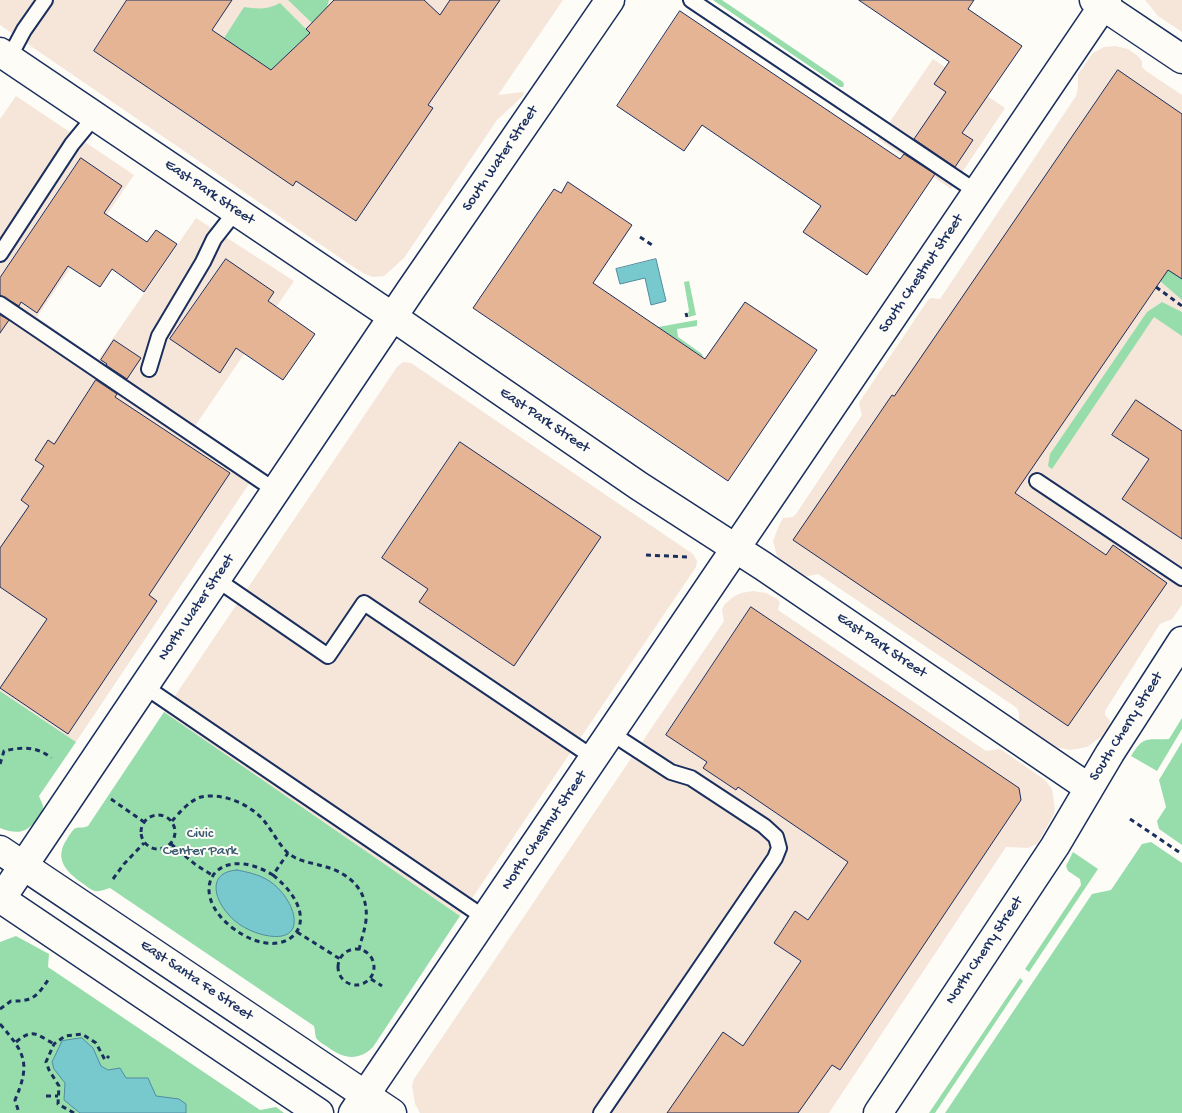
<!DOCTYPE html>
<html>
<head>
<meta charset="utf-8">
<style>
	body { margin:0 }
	canvas { display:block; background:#fdfcf7 }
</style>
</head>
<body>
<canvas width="1182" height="1113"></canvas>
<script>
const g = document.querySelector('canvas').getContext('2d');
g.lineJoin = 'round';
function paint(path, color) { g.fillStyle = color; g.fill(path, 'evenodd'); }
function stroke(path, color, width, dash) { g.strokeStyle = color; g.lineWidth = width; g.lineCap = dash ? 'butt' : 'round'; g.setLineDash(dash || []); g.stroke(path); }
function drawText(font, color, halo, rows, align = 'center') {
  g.font = font + ' "Gochi Hand",sans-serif'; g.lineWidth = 4; g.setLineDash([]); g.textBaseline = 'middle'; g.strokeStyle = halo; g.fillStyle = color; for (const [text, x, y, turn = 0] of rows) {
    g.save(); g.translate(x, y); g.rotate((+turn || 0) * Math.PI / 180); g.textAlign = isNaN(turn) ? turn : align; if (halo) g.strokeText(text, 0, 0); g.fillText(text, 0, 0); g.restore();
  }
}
const built = new Path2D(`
	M 0,0 L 563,0 L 498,95 L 522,92 L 524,93 L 523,96 L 497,120 L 404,258 L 384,276 L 373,277 L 365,274 L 352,266 L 0,25 Z
	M 1145,0 L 1182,0 L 1182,32 L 1158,16 Z
	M 1115,46 L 1128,49 L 1138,56 L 1142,61 L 1142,67 L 1146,71 L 1182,95 L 1182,605 L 1172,619 L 1160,624 L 1105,711 L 1105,715 L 1110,721 L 1109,725 L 1101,737 L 1087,747 L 1070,750 L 1055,747 L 1021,725 L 1019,722 L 1019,713 L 1017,708 L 818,574 L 804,577 L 782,562 L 777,556 L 773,541 L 780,523 L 783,518 L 793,517 L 796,514 L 862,415 L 859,404 L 860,401 L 928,300 L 931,298 L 940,299 L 1076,96 L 1078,88 L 1078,74 L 1093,53 L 1104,47 Z
	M 933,59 L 1005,108 L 951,189 L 878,139 Z
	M 16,96 L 134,175 L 37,317 L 98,360 L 196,218 L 294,281 L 195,426 L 259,469 L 76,742 L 0,691 L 0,119 Z
	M 403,362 L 411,363 L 693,554 L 697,561 L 696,567 L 460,916 L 164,712 L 397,367 Z
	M 753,591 L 766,593 L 777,599 L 780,602 L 778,610 L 986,751 L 999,749 L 1002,750 L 1045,780 L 1052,789 L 1055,809 L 1053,816 L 1037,844 L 1028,848 L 1006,847 L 829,1113 L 420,1113 L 415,1104 L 412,1086 L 414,1079 L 724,621 L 722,610 L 724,605 L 733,597 L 741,593 Z`);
const green = new Path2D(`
	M 288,0 L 329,0 L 327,7 L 312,23 Z
	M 713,0 L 722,0 L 843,82 L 844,85 L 843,87 L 840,87 Z
	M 280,3 L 310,33 L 271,70 L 224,38 L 244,7 C 257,9 268,10 280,3 Z
	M 1168,270 L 1182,279 L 1182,300 L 1160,281 Z
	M 689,281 L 696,315 L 689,317 L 688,312 L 689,311 L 684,282 Z
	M 1162,302 L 1182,312 L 1182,336 L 1154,317 L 1052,469 L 1048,466 L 1050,454 L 1147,312 Z
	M 697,320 L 697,326 L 677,329 L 678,337 L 702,354 L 703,357 L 658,327 Z
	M 0,691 L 76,742 L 39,796 C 40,799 43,804 43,807 C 43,811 40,814 38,818 C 27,833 18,835 0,828 Z
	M 164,712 L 460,916 L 373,1047 C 359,1061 344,1059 329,1048 C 325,1045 319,1042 316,1038 C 315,1034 315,1030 314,1026 L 110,888 C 106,889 99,892 95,891 C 90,890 86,885 82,883 C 65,871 54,858 67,839 C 69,836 71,832 74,829 C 78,826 83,829 88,826 Z
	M 1182,718 L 1182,729 L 1157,771 L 1131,756 C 1144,735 1146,740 1169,739 Z
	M 1182,742 L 1182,845 L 1159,829 L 1157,821 L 1166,807 L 1159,780 Z
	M 1151,842 L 1182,863 L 1182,1113 L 945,1113 L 1092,894 L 1111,890 L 1142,844 Z
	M 1073,852 L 1098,869 L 1029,972 L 1025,969 L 1081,885 L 1080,879 L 1068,871 L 1066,866 Z
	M 16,936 L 49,954 L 48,967 L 260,1110 L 276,1107 L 284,1113 L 0,1113 L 0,942 Z
	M 1020,978 L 1023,981 L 935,1113 L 929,1113 Z`);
const water = new Path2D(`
	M 656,259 L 666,301 L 651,305 L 645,278 L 620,284 L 616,269 Z
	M 237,870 C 247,872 257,874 266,879 C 294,894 313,946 264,935 C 251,932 237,925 228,914 C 213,897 208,872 237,870 Z
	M 82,1038 L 93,1048 L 101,1066 L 108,1070 L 120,1068 L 126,1078 L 148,1078 L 156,1096 L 179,1099 L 186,1104 L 186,1113 L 80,1113 L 64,1100 L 65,1083 L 54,1069 L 52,1062 L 62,1041 Z`);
const building = new Path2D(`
	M 127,0 L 232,0 L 212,30 L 271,70 L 310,33 L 306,29 L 334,0 L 424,0 L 440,15 L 450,0 L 500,0 L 428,105 L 433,108 L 356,221 L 296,181 L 293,186 L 94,51 Z
	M 859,0 L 974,0 L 968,9 L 1022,46 L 962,133 L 973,140 L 955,167 L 914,139 L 946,92 L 934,84 L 949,62 Z
	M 680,11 L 900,159 L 904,154 L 935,174 L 867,275 L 803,232 L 821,206 L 702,125 L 684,151 L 617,106 Z
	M 1118,70 L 1182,114 L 1182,279 L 1168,270 L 1015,493 L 1106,555 L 1113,545 L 1167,583 L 1068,726 L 793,540 L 892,395 L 894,396 Z
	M 81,158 L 122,186 L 104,213 L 147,242 L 156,230 L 177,244 L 144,292 L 112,269 L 100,287 L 68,266 L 37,313 L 21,302 L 19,306 L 0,295 L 0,278 Z
	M 568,182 L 632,225 L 593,283 L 705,359 L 745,302 L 817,350 L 728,481 L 473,308 L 554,189 L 561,193 Z
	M 226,259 L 274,292 L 268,301 L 315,334 L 283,380 L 236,348 L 220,373 L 170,339 Z
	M 0,315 L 9,320 L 0,333 Z
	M 114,340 L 141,358 L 127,379 L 106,365 L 107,364 L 101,360 Z
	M 96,380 L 117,394 L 115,397 L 230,473 L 149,595 L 157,601 L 68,734 L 0,688 L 47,619 L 0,587 L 0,548 L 29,506 L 21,500 L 44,466 L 35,460 L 48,440 L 54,444 Z
	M 1136,400 L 1182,431 L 1182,539 L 1122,499 L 1149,459 L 1112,435 Z
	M 460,442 L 601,537 L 514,666 L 419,602 L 428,589 L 382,558 Z
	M 751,607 L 1019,788 L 1021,800 L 840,1070 L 832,1065 L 798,1113 L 667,1113 L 723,1032 L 743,1046 L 801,961 L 774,943 L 795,911 L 808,920 L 848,862 L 738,787 L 736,790 L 703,768 L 707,762 L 666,735 Z`);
const path = new Path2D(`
	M 640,237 L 652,245
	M 1156,287 L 1182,306
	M 686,313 L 687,317
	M 646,555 L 688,557
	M 0,764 L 4,751 C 20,747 38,746 51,758
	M 111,799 L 144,822
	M141 832a17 17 0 1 1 34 0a17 17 0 1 1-34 0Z
	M 1130,819 L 1182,854
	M 172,821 C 179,813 190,800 201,797 C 223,792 252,805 265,822 C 273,832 279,845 288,853 C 297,861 312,863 323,866 C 350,873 369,891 366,920 C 365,930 361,940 359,950
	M 171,844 L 196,865 L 212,875
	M 273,875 C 332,923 285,967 234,929 C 183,891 217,841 273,875 L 288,853
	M 113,879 L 124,864 L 144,843
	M 297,932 L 340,959
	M338 967a18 18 0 1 1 36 0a18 18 0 1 1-36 0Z
	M 371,979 L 382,986
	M 0,1009 L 11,1001 C 34,1002 38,995 50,977
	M 0,1024 C 25,1053 31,1063 15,1100 L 19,1113
	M 16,1042 C 33,1028 36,1034 54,1044
	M 46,1096 L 58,1096
	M 74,1113 L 58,1104 L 59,1086 L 49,1070 L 46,1062 L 54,1044 L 65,1036 L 82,1034 L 96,1043 L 105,1060 L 109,1056`);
const lane = new Path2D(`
	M 691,0 L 977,192
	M 9,58 L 24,30 L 45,0
	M 0,254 L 72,144 L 95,116
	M 0,304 L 276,491
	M 149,369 L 159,336 L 203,262 L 214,239 L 236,211
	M 1037,481 L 1182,578
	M 216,579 L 328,656 L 364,603 L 594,758
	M 144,686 L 485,918
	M 601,1113 L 775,858 L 779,848 L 776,837 L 764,826 L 691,778 L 671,772 L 611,733`);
const street = new Path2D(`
	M 1094,0 L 1182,59
	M 0,52 L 393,317 L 639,486 L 763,566 L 1089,788
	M 1,899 L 410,291 L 610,0
	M 353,1113 L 1107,0
	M 878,1113 L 1055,846 L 1110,753 L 1182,641`);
const primary = new Path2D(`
	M 0,850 L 392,1113
	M 0,898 L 319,1113`);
const streetNames = [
	["South Water Street",501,159,-56],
	["East Park Street",209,193,34],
	["South Chestnut Street",922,274,-56],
	["East Park Street",544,421,34],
	["North Water Street",197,608,-56],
	["East Park Street",881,646,34],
	["South Cherry Street",1127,727,-58],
	["North Chestnut Street",545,831,-56],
	["North Cherry Street",985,951,-56],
	["East Santa Fe Street",196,981,34]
];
const parkNames = [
	["Civic",200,835],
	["Center Park",200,852]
];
paint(built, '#f6e6da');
paint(green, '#96ddab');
paint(water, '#78c9ce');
stroke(water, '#538ba1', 1);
paint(building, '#e4b495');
stroke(building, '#1b2f5e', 1);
stroke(lane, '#1b2f5e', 18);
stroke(street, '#1b2f5e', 31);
stroke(primary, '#1b2f5e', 31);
stroke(path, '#1b2f5e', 3, [5, 4]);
stroke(lane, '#fdfcf7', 14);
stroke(street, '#fdfcf7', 28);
stroke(primary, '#fdfcf7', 28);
drawText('15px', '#1b2f5e', '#fdfcf7', streetNames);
drawText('15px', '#3a5a71', '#fdfcf7', parkNames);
</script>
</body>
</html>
